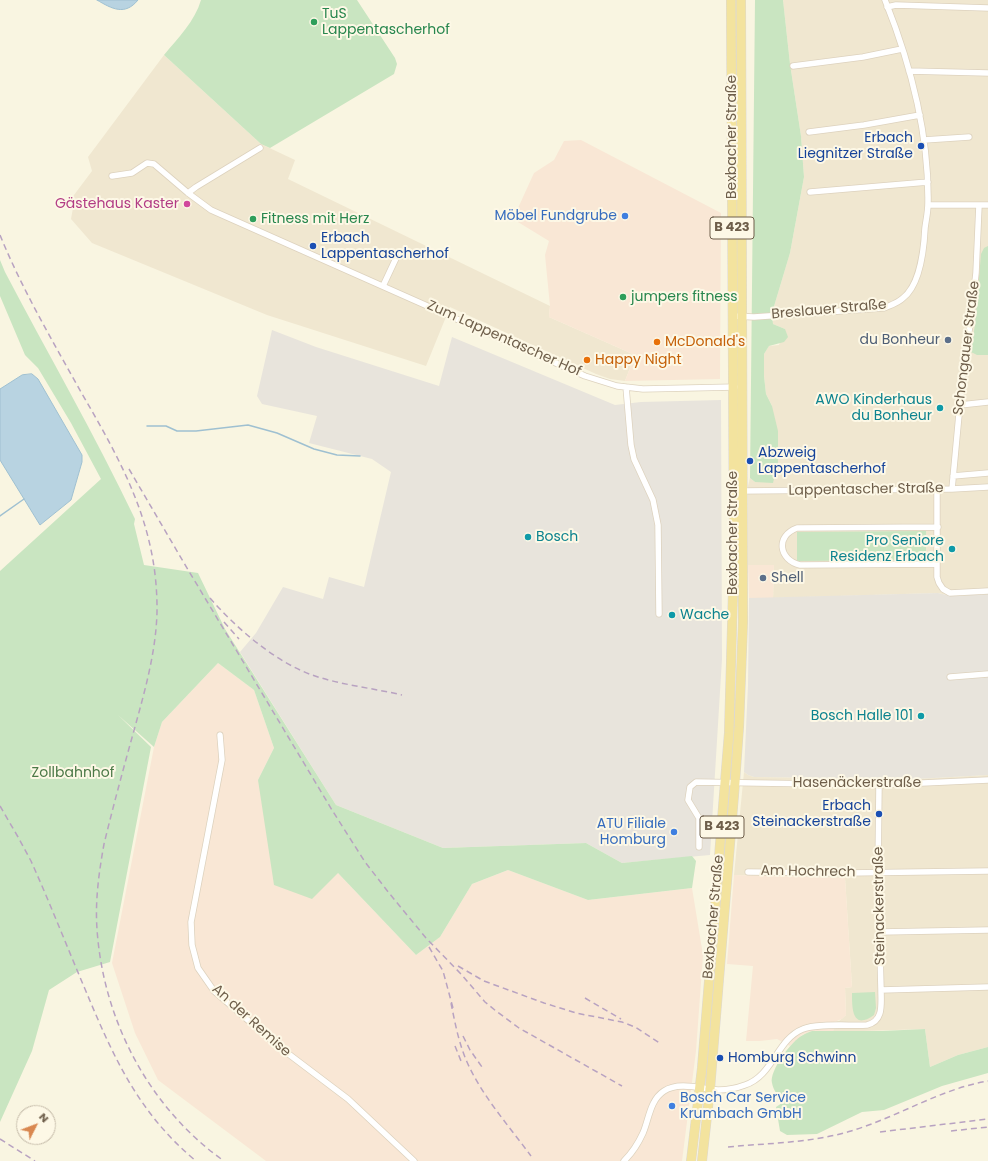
<!DOCTYPE html>
<html>
<head>
<meta charset="utf-8">
<style>
	body { margin:0 }
	#map { position:relative; width:988px; height:1161px; overflow:hidden; background:#f9f5e1; font-family:Poppins,sans-serif }
	canvas { display:block }
	.north { position:absolute; left:16px; top:1105px; width:40px; height:40px; box-sizing:border-box; background:#fdf8e6; border:1px solid #c4baa8; border-radius:50%; rotate:48deg; font-size:11px; font-weight:700; line-height:16px; text-align:center; color:#6e5e4a }
	.north::after { content:''; display:block; margin:auto; width:14px; height:18px; background:#d98850; clip-path:polygon(50% 0,100% 100%,50% 72%,0 100%) }
</style>
</head>
<body>
<div id="map">
<canvas width="988" height="1161"></canvas>
<div class="north">N</div>
</div>
<script>
const g = document.querySelector('canvas').getContext('2d');
g.lineJoin = 'round';
function paint(path, color) { g.fillStyle = color; g.fill(path, 'evenodd'); }
function stroke(path, color, width, dash) { g.strokeStyle = color; g.lineWidth = width; g.lineCap = dash ? 'butt' : 'round'; g.setLineDash(dash || []); g.stroke(path); }
function drawText(font, color, halo, rows, align = 'center') {
  g.font = font + ' Poppins,sans-serif'; g.lineWidth = 4; g.setLineDash([]); g.textBaseline = 'middle'; g.strokeStyle = halo; g.fillStyle = color; for (const [text, x, y, turn = 0] of rows) {
    g.save(); g.translate(x, y); g.rotate((+turn || 0) * Math.PI / 180); g.textAlign = isNaN(turn) ? turn : align; if (halo) g.strokeText(text, 0, 0); g.fillText(text, 0, 0); g.restore();
  }
}
const residential = new Path2D(`
	M 783,0 L 988,0 L 988,594 L 951,596 L 938,593 L 773,598 L 774,565 L 748,565 L 748,486 L 750,478 L 755,482 L 772,406 L 766,394 L 764,376 L 764,354 L 769,346 L 779,345 L 785,329 L 773,324 L 772,313 L 790,253 L 804,177 L 801,136 L 790,64 Z
	M 164,55 L 261,144 L 295,160 L 288,179 L 550,306 L 549,317 L 635,355 L 625,381 L 610,379 L 596,374 L 450,307 L 426,366 L 267,315 L 92,243 L 71,219 L 73,208 L 71,199 L 92,171 L 88,157 Z
	M 744,772 L 748,775 L 754,777 L 916,779 L 988,775 L 988,1047 L 958,1055 L 930,1067 L 925,1029 L 833,1032 L 834,1022 L 839,1021 L 846,1015 L 845,988 L 852,987 L 845,878 L 734,875 Z`);
const commercial = new Path2D(`
	M 581,140 L 721,213 L 720,379 L 625,381 L 635,355 L 549,317 L 550,306 L 545,255 L 549,241 L 513,219 L 534,173 L 554,160 L 564,141 Z
	M 748,565 L 774,565 L 773,598 L 749,598 Z
	M 218,663 L 254,690 L 274,748 L 258,780 L 338,873 L 416,955 L 440,937 L 472,884 L 508,870 L 588,900 L 692,888 L 703,955 L 696,1051 L 682,1161 L 266,1161 L 158,1080 L 135,1033 L 112,963 L 154,747 L 162,722 Z
	M 734,875 L 845,878 L 852,987 L 845,988 L 846,1015 L 842,1019 L 834,1022 L 833,1032 L 812,1031 L 802,1035 L 790,1046 L 777,1039 L 760,1041 L 746,1041 L 753,966 L 727,964 Z`);
const industrial = new Path2D(`
	M 272,330 L 316,347 L 439,386 L 452,337 L 615,405 L 641,402 L 721,400 L 722,659 L 710,855 L 622,863 L 586,843 L 443,848 L 336,805 L 240,652 L 256,633 L 283,587 L 323,599 L 329,577 L 364,587 L 391,472 L 372,459 L 309,443 L 317,416 L 262,404 L 257,396 Z
	M 938,593 L 951,596 L 988,594 L 988,775 L 916,779 L 754,777 L 748,775 L 744,772 L 748,685 L 749,598 Z`);
const green = new Path2D(`
	M 201,0 L 357,0 L 395,58 L 397,64 L 394,74 L 270,148 L 261,144 L 164,55 C 178,38 195,21 201,0 Z
	M 755,0 L 783,0 L 790,64 L 801,136 L 804,177 L 790,253 L 772,313 L 773,324 L 785,329 L 788,337 L 784,342 L 769,346 L 764,354 L 764,376 L 766,394 L 772,406 L 778,431 L 778,462 L 773,483 L 755,482 L 750,478 Z
	M 988,246 L 988,355 L 977,355 L 971,352 L 975,324 L 981,254 L 984,248 Z
	M 0,260 L 5,272 C 48,354 95,435 135,519 L 134,524 L 144,565 L 198,573 L 225,629 L 336,805 L 443,848 L 586,843 L 622,863 L 692,856 L 696,861 L 692,888 L 588,900 L 508,870 L 472,884 L 440,937 L 416,955 L 338,873 L 312,899 L 274,885 L 258,780 L 274,748 L 254,690 L 218,663 L 162,722 L 154,747 L 118,715 L 151,747 L 110,962 L 77,972 L 49,990 L 32,1051 L 0,1122 L 0,571 L 101,479 L 71,423 L 38,368 L 25,355 L 0,296 Z
	M 926,531 L 926,560 L 797,561 L 797,532 Z
	M 875,992 L 876,1008 L 874,1015 C 852,1031 852,1008 852,993 Z
	M 925,1029 L 930,1067 L 958,1055 L 988,1047 L 988,1073 L 942,1086 L 884,1110 L 862,1112 L 817,1134 L 787,1135 L 780,1131 L 776,1107 L 782,1103 C 779,1097 773,1090 772,1083 C 769,1071 792,1040 803,1035 C 806,1033 809,1032 812,1031 L 882,1031 Z`);
const water = new Path2D(`
	M 97,0 L 138,0 C 125,16 112,9 97,0 Z
	M 32,374 L 38,379 L 82,455 L 82,462 L 71,500 L 40,525 L 0,460 L 0,389 L 22,375 Z`);
const stream = new Path2D(`
	M 147,426 L 166,426 L 177,431 L 196,431 L 248,425 L 277,433 L 314,449 L 337,455 L 360,456
	M 0,516 L 24,499`);
const street = new Path2D(`
	M 887,7 L 896,5 L 988,8
	M 793,66 L 863,57 L 902,49
	M 909,71 L 988,73
	M 809,132 L 864,125 L 920,115
	M 924,140 L 969,137
	M 112,176 L 132,173 L 147,163 L 154,164 L 188,193 L 211,210 L 585,376 L 617,386 L 643,389 L 735,387
	M 810,192 L 928,182
	M 188,193 L 196,187 L 260,148
	M 928,205 L 988,205
	M 383,286 L 398,254
	M 732,316 L 754,317 L 884,308 C 891,305 898,303 903,298 C 920,285 924,248 925,228 C 926,220 928,212 928,203 C 929,133 911,65 885,0
	M 626,387 L 631,445 L 634,459 L 653,500 L 658,525 L 659,614
	M 960,405 L 988,402
	M 953,476 L 988,473
	M 937,489 L 937,577 L 939,583 L 943,589 L 950,593 L 988,591
	M 952,489 L 964,361 L 970,325 L 976,273 L 979,205
	M 740,491 L 952,489 L 988,487
	M 937,564 L 800,565 C 779,560 775,536 797,528 L 938,527
	M 950,677 L 988,674
	M 220,735 L 222,760 L 191,922 L 192,945 L 198,968 L 214,991 L 278,1046 L 348,1099 L 414,1161
	M 699,847 L 699,818 L 688,800 L 690,787 L 696,782 L 879,785 L 988,780
	M 748,872 L 847,873 L 988,871
	M 880,932 L 988,930
	M 881,990 L 988,987
	M 624,1161 C 632,1153 638,1144 643,1133 C 649,1119 650,1100 664,1091 C 679,1081 702,1089 718,1090 C 728,1090 737,1088 745,1085 C 773,1076 777,1039 803,1029 C 816,1023 852,1026 867,1025 C 884,1021 881,1004 881,990 L 878,873 L 879,785`);
const primary = new Path2D(`
	M 691,1161 L 702,1068 L 729,733 L 734,556 L 731,0
	M 702,1161 L 710,1089 L 735,782 L 739,727 L 743,622 L 741,0`);
const rail = new Path2D(`
	M 0,235 C 22,289 52,340 81,392 C 122,463 158,526 157,612 C 156,653 144,694 133,734 C 123,770 113,807 104,844 C 99,872 95,900 97,929 C 103,1020 149,1108 224,1161
	M 129,469 L 184,563 L 332,810 L 365,862 L 389,893 L 426,938 L 461,974 L 485,1002 L 496,1011 L 519,1028 L 622,1086
	M 210,598 C 236,628 274,661 312,675 C 341,685 372,688 402,695
	M 224,622 L 239,639
	M 0,806 L 18,837 L 31,861 C 50,903 67,947 85,989 C 113,1056 138,1113 196,1161
	M 429,947 L 443,971 L 453,1008
	M 458,966 L 484,981 L 544,1003 L 576,1013 L 622,1022 L 635,1027 L 661,1044
	M 585,998 L 621,1019
	M 451,1003 C 455,1023 459,1044 467,1062 C 482,1096 509,1126 531,1156
	M 463,1036 L 470,1050 L 482,1067
	M 455,1046 L 461,1061
	M 951,1131 L 988,1127
	M 880,1132 L 988,1119
	M 0,1139 L 35,1161
	M 728,1147 C 769,1143 811,1143 851,1131 C 898,1117 940,1089 988,1081`);
const markers = [
	[314,22,4,"#2e9e5b"],
	[921,146,4,"#1a4fb4"],
	[187,204,4,"#d1479c"],
	[625,216,4,"#3f7fe0"],
	[253,219,4,"#2e9e5b"],
	[313,246,4,"#1a4fb4"],
	[623,297,4,"#2e9e5b"],
	[948,340,4,"#5c6f8a"],
	[657,342,4,"#e8710a"],
	[587,360,4,"#e8710a"],
	[940,408,4,"#0f9aa8"],
	[750,461,4,"#1a4fb4"],
	[528,537,4,"#0f9aa8"],
	[952,549,4,"#0f9aa8"],
	[763,578,4,"#5c6f8a"],
	[672,615,4,"#0f9aa8"],
	[921,716,4,"#0f9aa8"],
	[879,814,4,"#1a4fb4"],
	[674,832,4,"#3f7fe0"],
	[720,1058,4,"#1a4fb4"],
	[672,1106,4,"#3f7fe0"]
];
const shields = [
	[732,228,44],
	[722,827,44]
];
const shieldNames = [
	["B 423",732,228],
	["B 423",722,827]
];
const leisureNames = [
	["TuS",322,14],
	["Lappentascherhof",322,30],
	["Fitness mit Herz",261,219],
	["jumpers fitness",631,297]
];
const streetNames = [
	["Bexbacher Straße",732,137,-90],
	["Breslauer Straße",829,310,-5],
	["Zum Lappentascher Hof",504,339,24],
	["Schongauer Straße",967,348,-83],
	["Lappentascher Straße",866,490,-1],
	["Bexbacher Straße",733,533,-90],
	["Hasenäckerstraße",857,783],
	["Am Hochrech",808,872,1],
	["Steinackerstraße",880,906,-91],
	["Bexbacher Straße",714,917,-85],
	["An der Remise",251,1021,42]
];
const transitNames = [
	["Erbach",913,138,"right"],
	["Liegnitzer Straße",913,154,"right"],
	["Erbach",321,238],
	["Lappentascherhof",321,254],
	["Abzweig",758,453],
	["Lappentascherhof",758,469],
	["Erbach",871,806,"right"],
	["Steinackerstraße",871,822,"right"],
	["Homburg Schwinn",728,1058]
];
const hotelNames = [
	["Gästehaus Kaster",179,204]
];
const shopNames = [
	["Möbel Fundgrube",617,216],
	["ATU Filiale",666,824],
	["Homburg",666,840],
	["Bosch Car Service",680,1098,"left"],
	["Krumbach GmbH",680,1114,"left"]
];
const serviceNames = [
	["du Bonheur",940,340],
	["Shell",771,578,"left"]
];
const foodNames = [
	["McDonald's",665,342],
	["Happy Night",595,360]
];
const cultureNames = [
	["AWO Kinderhaus",932,400],
	["du Bonheur",932,416],
	["Bosch",536,537,"left"],
	["Pro Seniore",944,541],
	["Residenz Erbach",944,557],
	["Wache",680,615,"left"],
	["Bosch Halle 101",913,716]
];
const parkNames = [
	["Zollbahnhof",73,773]
];
paint(residential, '#f0e7d0');
paint(commercial, '#f9e7d5');
paint(industrial, '#e8e4dc');
paint(green, '#c9e5c1');
paint(water, '#b8d3e1');
stroke(water, '#9fc0d1', 1);
stroke(stream, '#9fc0d1', 1.5);
stroke(street, '#ddd2be', 7);
stroke(primary, '#dcd8d4', 10);
stroke(street, '#fff', 5.5);
stroke(primary, '#f3e39e', 9);
stroke(rail, '#b8a2c1', 1.5, [6, 4]);
for (const [x, y, r, color] of markers) { const dot = new Path2D(); dot.arc(x, y, r, 0, 2 * Math.PI); g.fillStyle = color; g.fill(dot); stroke(dot, '#fdf8e6', 1.5); }
for (const [x, y, w] of shields) { const box = new Path2D(); box.roundRect(x - w / 2, y - 11, w, 22, 3); g.fillStyle = '#fdf8e6'; g.fill(box); stroke(box, '#6e5e4a', 1); }
drawText('bold 13px', '#6e5e4a', null, shieldNames);
drawText('14px', '#27864d', '#fdf8e6', leisureNames, 'left');
drawText('14px', '#6e5e4a', '#fdf8e6', streetNames);
drawText('14px', '#164399', '#fdf8e6', transitNames, 'left');
drawText('14px', '#b23c85', '#fdf8e6', hotelNames, 'right');
drawText('14px', '#366cbe', '#fdf8e6', shopNames, 'right');
drawText('14px', '#4e5e75', '#fdf8e6', serviceNames, 'right');
drawText('14px', '#c56008', '#fdf8e6', foodNames, 'left');
drawText('14px', '#0d838f', '#fdf8e6', cultureNames, 'right');
drawText('14px', '#4c7947', '#fdf8e6', parkNames);
</script>
</body>
</html>
